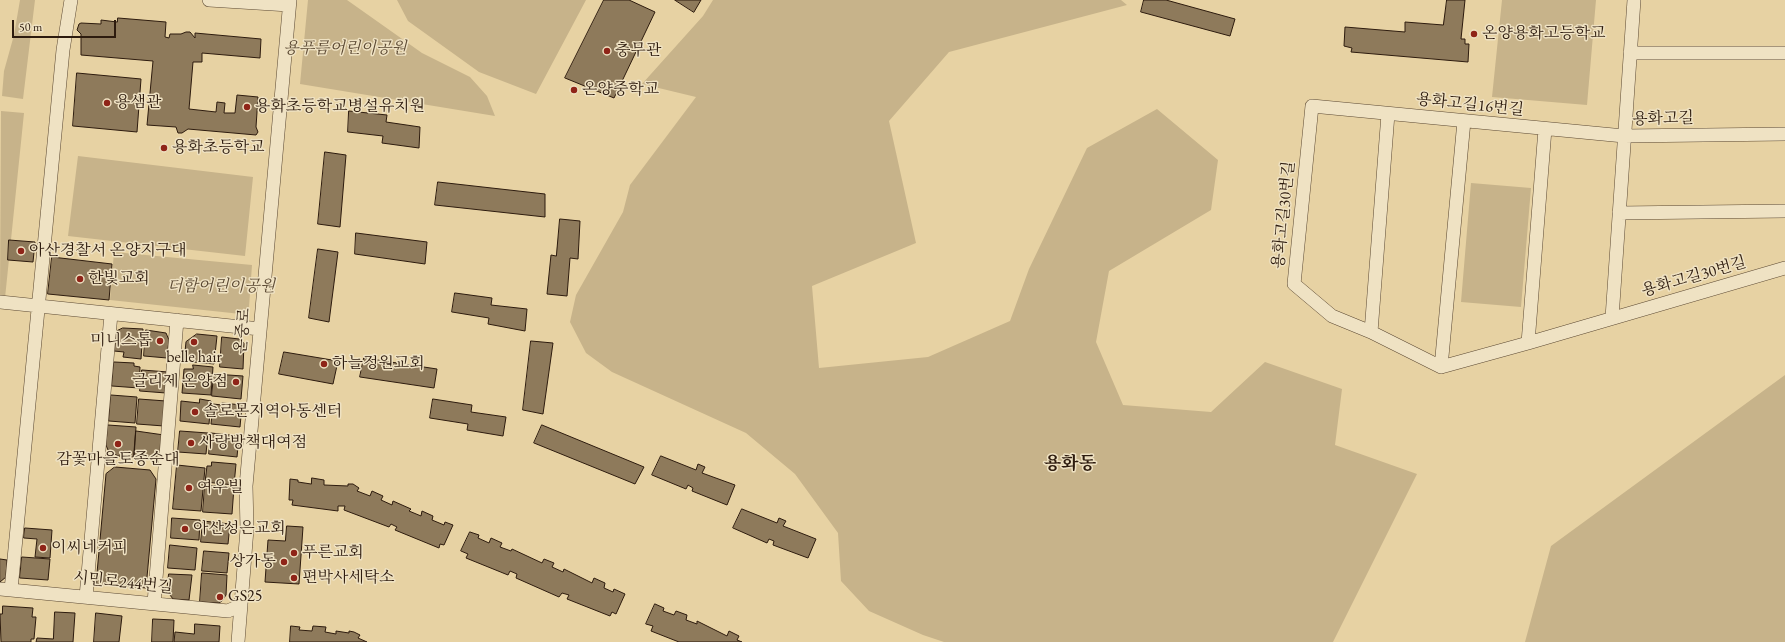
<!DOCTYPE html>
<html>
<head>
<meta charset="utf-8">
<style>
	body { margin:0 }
	#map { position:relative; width:1785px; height:642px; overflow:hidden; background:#e7d2a3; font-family:"EB Garamond",serif }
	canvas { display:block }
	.scale { position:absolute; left:12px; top:20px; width:104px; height:18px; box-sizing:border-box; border:2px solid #2d1b0e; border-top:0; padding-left:5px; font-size:12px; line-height:14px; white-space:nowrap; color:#2d1b0e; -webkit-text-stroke:3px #efe2c3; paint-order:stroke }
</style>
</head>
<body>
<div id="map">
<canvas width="1785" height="642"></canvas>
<div class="scale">50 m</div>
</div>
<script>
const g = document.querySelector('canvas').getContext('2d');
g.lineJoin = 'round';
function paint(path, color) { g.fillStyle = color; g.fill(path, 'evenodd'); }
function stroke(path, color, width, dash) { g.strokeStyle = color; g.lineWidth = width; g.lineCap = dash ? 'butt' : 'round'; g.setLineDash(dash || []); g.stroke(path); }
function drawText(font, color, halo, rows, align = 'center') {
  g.font = font + ' "EB Garamond","Noto Serif KR",serif'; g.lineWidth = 3; g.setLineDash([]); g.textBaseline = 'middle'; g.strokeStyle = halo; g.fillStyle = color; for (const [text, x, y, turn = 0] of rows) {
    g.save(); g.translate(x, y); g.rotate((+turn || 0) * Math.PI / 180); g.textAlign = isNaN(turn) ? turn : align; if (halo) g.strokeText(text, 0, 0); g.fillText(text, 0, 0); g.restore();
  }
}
const green = new Path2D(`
	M 20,0 L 35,0 L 23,99 L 2,96 L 4,71 L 14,35 Z
	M 308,0 L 347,0 L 422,53 L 470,77 L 487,96 L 495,116 L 300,84 Z
	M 397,0 L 586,0 L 536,94 L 479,72 L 408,21 Z
	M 713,0 L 1121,0 L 1127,5 L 949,52 L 889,121 L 916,243 L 812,286 L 819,368 L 928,357 L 1010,321 L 1029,269 L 1087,148 L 1157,109 L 1218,160 L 1211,210 L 1109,271 L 1096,342 L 1123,405 L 1211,412 L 1265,362 L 1342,389 L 1335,445 L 1417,474 L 1333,642 L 944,642 L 923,635 L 869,611 L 841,581 L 838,533 L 795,474 L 746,433 L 612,372 L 586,353 L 570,322 L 576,295 L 623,212 L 630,185 L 696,97 L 642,84 L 703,16 Z
	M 1502,0 L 1596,0 L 1587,105 L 1492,97 Z
	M 1,111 L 24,113 L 5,298 L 0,297 Z
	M 78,156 L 253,177 L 245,256 L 68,236 Z
	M 1471,183 L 1531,188 L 1521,307 L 1461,302 Z
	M 114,252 L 252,265 L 249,307 L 241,314 L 110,300 Z
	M 1785,375 L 1785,642 L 1525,642 L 1551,546 Z`);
const building = new Path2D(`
	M 604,0 L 629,0 L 655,12 L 614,98 L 565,78 Z
	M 675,0 L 701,0 L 694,12 Z
	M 1144,0 L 1166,0 L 1235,19 L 1230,36 L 1141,12 Z
	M 1447,0 L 1465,0 L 1461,39 L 1465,39 L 1465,44 L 1469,44 L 1468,62 L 1351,52 L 1352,48 L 1344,46 L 1345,27 L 1405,32 L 1405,22 L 1443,25 Z
	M 118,18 L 166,22 L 165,37 L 169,38 L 170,34 L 181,34 L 186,32 L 190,32 L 195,38 L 195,33 L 261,39 L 260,58 L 202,53 L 202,62 L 193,62 L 189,109 L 216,112 L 217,102 L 225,103 L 224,113 L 235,113 L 237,95 L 258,97 L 256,127 L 258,132 L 256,135 L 188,129 L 182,133 L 178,133 L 176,127 L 147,125 L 153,61 L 81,55 L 81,34 L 77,30 L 79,24 L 81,23 L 101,24 L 101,20 L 117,22 Z
	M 77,73 L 141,79 L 137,132 L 73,126 Z
	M 349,111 L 387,115 L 386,122 L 420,127 L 419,148 L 382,143 L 383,136 L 348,132 Z
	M 325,152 L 346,155 L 340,227 L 318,224 Z
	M 438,182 L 545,194 L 545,217 L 435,205 Z
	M 560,219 L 580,221 L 578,259 L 570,258 L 567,296 L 547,294 L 551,255 L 556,256 Z
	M 356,233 L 427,242 L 425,264 L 355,254 Z
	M 9,240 L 35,242 L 33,262 L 8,260 Z
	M 318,249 L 338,252 L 329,322 L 309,318 Z
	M 52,257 L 112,264 L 109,300 L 48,294 Z
	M 455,293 L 492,298 L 491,305 L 527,309 L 525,331 L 488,324 L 489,318 L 452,312 Z
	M 123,328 L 143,329 L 141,359 L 123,357 L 124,352 L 114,351 L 116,334 L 117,331 Z
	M 146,330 L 166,333 L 169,340 L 167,358 L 144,356 Z
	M 197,334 L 217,336 L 214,364 L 184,361 L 186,342 Z
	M 222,337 L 239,339 L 244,343 L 243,369 L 220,367 Z
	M 531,341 L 553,343 L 543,414 L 523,410 Z
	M 284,352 L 338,361 L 333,384 L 279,374 Z
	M 364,358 L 437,369 L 434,388 L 360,377 Z
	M 114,362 L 134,363 L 134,366 L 140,367 L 139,388 L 112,386 Z
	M 193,365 L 213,367 L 211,395 L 182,393 L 184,369 L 193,369 Z
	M 142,370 L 168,372 L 166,393 L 140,391 Z
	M 214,374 L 243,376 L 241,399 L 212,396 Z
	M 111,395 L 137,397 L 135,423 L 109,421 Z
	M 139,399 L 166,401 L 164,426 L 137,424 Z
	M 200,399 L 211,401 L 209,424 L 180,421 L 181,401 L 199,403 Z
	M 433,399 L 472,405 L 471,412 L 506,417 L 503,436 L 467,430 L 468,424 L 430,418 Z
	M 222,403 L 242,405 L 240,427 L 211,424 L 213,404 L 222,405 Z
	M 108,425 L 136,427 L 134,457 L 118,456 L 108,450 L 106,445 Z
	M 542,425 L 644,467 L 635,484 L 534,443 Z
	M 136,431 L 164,435 L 163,451 L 155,458 L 134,457 Z
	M 180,431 L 208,433 L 206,454 L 178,452 Z
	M 211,433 L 239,436 L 237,457 L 209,454 Z
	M 661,456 L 696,470 L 698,464 L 705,467 L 702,473 L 735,485 L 727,505 L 692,491 L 693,488 L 688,485 L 686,489 L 652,475 Z
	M 212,462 L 236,464 L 234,485 L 205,482 L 207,466 L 211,466 Z
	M 177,465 L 205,468 L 201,511 L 173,509 Z
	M 115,467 L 150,470 L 156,479 L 146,588 L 96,584 L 106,474 Z
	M 312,478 L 324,480 L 324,485 L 348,486 L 348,484 L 353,484 L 359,488 L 357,491 L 370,496 L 372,491 L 383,496 L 381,500 L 392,505 L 393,501 L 411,509 L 409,511 L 421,516 L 422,511 L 433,516 L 432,520 L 444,525 L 445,522 L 453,525 L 444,545 L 440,544 L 439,548 L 395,530 L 397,527 L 391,524 L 389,527 L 344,510 L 345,506 L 338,506 L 338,511 L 292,505 L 293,500 L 289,500 L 290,479 L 298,480 L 298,482 L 311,484 Z
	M 205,485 L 234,487 L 232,514 L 203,512 Z
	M 742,509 L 777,523 L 779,518 L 786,521 L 783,526 L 816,539 L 808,558 L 773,545 L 774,541 L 769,539 L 767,543 L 733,528 Z
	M 172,518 L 200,520 L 199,540 L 171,538 Z
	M 203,521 L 230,524 L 228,544 L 201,542 Z
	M 287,526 L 303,527 L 299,584 L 265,582 L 268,540 L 285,541 Z
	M 25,528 L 52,530 L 50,558 L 35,557 L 37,539 L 24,538 Z
	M 470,532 L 479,535 L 478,538 L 489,543 L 491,538 L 502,543 L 500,547 L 511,551 L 512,549 L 542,563 L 544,559 L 554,563 L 552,567 L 563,572 L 564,569 L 592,583 L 594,578 L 605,583 L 604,588 L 613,592 L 614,589 L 625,594 L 616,614 L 612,612 L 610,616 L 567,599 L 569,595 L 562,593 L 559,597 L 516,578 L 517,574 L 510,571 L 508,575 L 466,558 L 468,554 L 461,551 Z
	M 170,545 L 197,548 L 195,570 L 168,568 Z
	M 204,551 L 229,553 L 227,573 L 202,571 Z
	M 22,557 L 50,559 L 48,580 L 20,578 Z
	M 0,559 L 7,560 L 6,577 L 0,582 Z
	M 202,573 L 227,575 L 226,595 L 222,601 L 219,603 L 200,602 Z
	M 169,574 L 192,575 L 189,600 L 173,599 L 167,591 Z
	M 655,604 L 664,608 L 663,611 L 674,615 L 676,611 L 687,615 L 686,620 L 697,624 L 697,621 L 727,636 L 729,631 L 739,636 L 737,640 L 742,642 L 679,642 L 651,631 L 653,626 L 646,624 Z
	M 3,606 L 33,608 L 32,617 L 36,617 L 34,639 L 31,639 L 31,642 L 1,642 L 0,614 L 2,614 Z
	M 55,612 L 75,613 L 73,642 L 36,642 L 37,638 L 53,639 Z
	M 96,613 L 122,616 L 119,642 L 94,642 Z
	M 153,619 L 174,620 L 173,642 L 152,642 Z
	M 195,624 L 220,626 L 219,642 L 174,642 L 175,632 L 194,634 Z
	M 291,626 L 300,627 L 299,630 L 312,631 L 313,626 L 326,627 L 325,632 L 336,634 L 336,631 L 349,633 L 349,631 L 354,632 L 360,635 L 358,638 L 367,642 L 290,642 Z`);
const minor = new Path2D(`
	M 209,0 L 289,5
	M 1630,53 L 1785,53
	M 1388,114 L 1371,332 L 1332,316 L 1294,284 L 1312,106 L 1624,136 L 1785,134
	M 1619,213 L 1785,211
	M 0,302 L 260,329
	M 1612,318 L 1634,0
	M 1371,332 L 1441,367 L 1528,343 L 1545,129
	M 1528,343 L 1785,268
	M 1441,367 L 1464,121
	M 0,589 L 228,611 L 241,605
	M 11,590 L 63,50 L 71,0
	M 86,597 L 111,314
	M 154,603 L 177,320
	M 238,642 L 247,529 L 246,486 L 290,0`);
const markers = [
	[1474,34,4,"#8f2418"],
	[607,51,4,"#8f2418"],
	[574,90,4,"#8f2418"],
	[107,103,4,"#8f2418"],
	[247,107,4,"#8f2418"],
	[164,148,4,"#8f2418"],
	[21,251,4,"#8f2418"],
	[80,279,4,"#8f2418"],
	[160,341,4,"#8f2418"],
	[194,342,4,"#8f2418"],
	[324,364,4,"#8f2418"],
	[236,382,4,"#8f2418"],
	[195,412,4,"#8f2418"],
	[191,443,4,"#8f2418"],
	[118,444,4,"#8f2418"],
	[189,488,4,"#8f2418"],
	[185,529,4,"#8f2418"],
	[43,548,4,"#8f2418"],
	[294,553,4,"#8f2418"],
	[284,562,4,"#8f2418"],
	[294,578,4,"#8f2418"],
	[220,597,4,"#8f2418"]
];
const poiNames = [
	["온양용화고등학교",1482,34],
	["충무관",615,51],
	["온양중학교",582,90],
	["용샘관",115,103],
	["용화초등학교병설유치원",255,107],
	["용화초등학교",172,148],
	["아산경찰서 온양지구대",29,251],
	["한빛교회",88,279],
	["미니스톱",152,341,"right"],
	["belle hair",194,358,"center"],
	["하늘정원교회",332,364],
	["글리제 온양점",228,382,"right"],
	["솔로몬지역아동센터",203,412],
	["사랑방책대여점",199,443],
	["감꽃마을토종순대",118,460,"center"],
	["여우빌",197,488],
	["아산성은교회",193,529],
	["이씨네커피",51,548],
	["푸른교회",302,553],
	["상가동",276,562,"right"],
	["편박사세탁소",302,578],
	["GS25",228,597]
];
const parkNames = [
	["용푸름어린이공원",345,49],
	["더함어린이공원",221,287]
];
const streetNames = [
	["용화고길16번길",1470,105,6],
	["용화고길",1663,119,-1],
	["용화고길30번길",1284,215,-84],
	["용화고길30번길",1694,277,-16],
	["온중로",243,331,-85],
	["시민로244번길",123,583,6]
];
const quarterNames = [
	["용화동",1070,464]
];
paint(green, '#c7b38a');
paint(building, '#8e7a5b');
stroke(building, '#2d1b0e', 1);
stroke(minor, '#5c4933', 14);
stroke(minor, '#efe2c3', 13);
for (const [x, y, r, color] of markers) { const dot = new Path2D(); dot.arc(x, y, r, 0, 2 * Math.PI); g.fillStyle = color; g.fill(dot); stroke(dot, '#efe2c3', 1.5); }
drawText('16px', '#2d1b0e', '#efe2c3', poiNames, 'left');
drawText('italic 16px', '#5b4933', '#efe2c3', parkNames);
drawText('16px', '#2d1b0e', '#efe2c3', streetNames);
drawText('bold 18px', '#2d1b0e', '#efe2c3', quarterNames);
</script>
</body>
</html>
